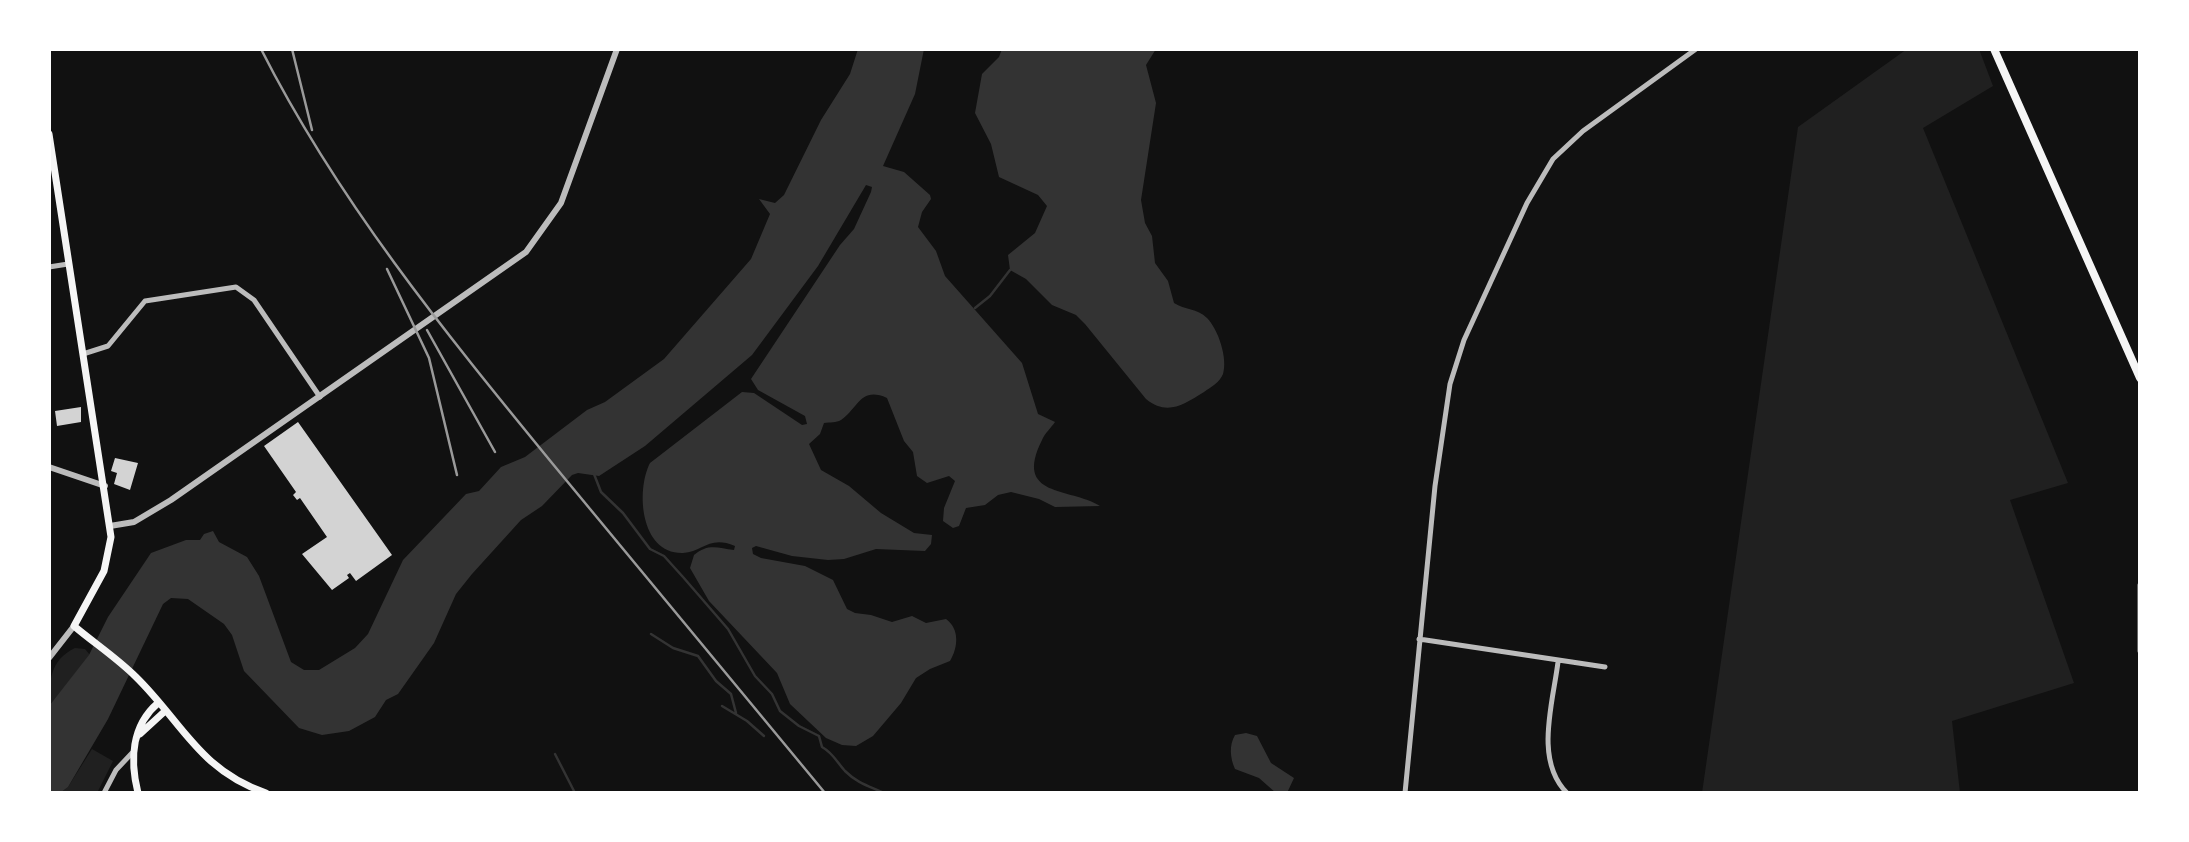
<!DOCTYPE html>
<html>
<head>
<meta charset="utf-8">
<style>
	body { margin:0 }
	#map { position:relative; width:2189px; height:842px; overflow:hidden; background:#111; font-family:Bitter,serif }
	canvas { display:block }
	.frame { position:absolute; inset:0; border:51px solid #fff; pointer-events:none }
</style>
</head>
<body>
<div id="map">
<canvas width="2189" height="842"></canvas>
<div class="frame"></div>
</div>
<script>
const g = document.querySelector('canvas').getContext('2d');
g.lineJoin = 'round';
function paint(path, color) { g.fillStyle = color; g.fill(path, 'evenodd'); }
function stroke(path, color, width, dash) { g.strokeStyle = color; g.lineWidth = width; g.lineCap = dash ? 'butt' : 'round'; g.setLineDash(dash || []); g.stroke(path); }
const green = new Path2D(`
	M 1907,49 L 1979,49 L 1993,86 L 1923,128 L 2068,483 L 2010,500 L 2074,683 L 1952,721 L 1960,793 L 1702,793 L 1798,127 Z
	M 75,648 L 85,649 L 90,655 L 49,706 C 49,681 50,660 75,648 Z
	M 92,749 L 113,761 L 97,793 L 60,793 L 68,787 Z`);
const water = new Path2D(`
	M 858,49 L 924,49 L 915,94 L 883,166 L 904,172 L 930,195 L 931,199 L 922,212 L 918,227 L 936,251 L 945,276 L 1022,363 L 1038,414 L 1055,422 C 1051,428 1045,433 1042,440 C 1013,498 1070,487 1100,506 L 1055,507 L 1039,499 L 1011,492 L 998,495 L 985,505 L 966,508 L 959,526 L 953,528 L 943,521 L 944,508 L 955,481 L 949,476 L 927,483 L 917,476 L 913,452 L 904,441 L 887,398 C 860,386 858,409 841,420 C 836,423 830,422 824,423 L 820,434 L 809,444 L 821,470 L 849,486 L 881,513 L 914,533 L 932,535 L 931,544 L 925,551 L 876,549 L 844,559 L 828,560 L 792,556 L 756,546 L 752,548 L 753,554 L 761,558 L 805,566 L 833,580 L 847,609 L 855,613 L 871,615 L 892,622 L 912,616 L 926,623 L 946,619 C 960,629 958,648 950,661 L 930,669 L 916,678 L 901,703 L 873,736 L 856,746 L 842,745 L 826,738 L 790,704 L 777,673 L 709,601 L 690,568 L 694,555 C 708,543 718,548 734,550 L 735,546 C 709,535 703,552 683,553 C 640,554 636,490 650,463 L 742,392 L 754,393 L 802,425 L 807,424 L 805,416 L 758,390 L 751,379 L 840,245 L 854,229 L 871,192 L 872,187 L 866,185 L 818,266 L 752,355 L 645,446 L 599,476 L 578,473 L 572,475 L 542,506 L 521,520 L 472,574 L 456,594 L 434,643 L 398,694 L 386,700 L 375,717 L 349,731 L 322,735 L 299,728 L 244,671 L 232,635 L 224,624 L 188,599 L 171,598 L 163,604 L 108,719 L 68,787 L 60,793 L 49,793 L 49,706 L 89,655 L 108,617 L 151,553 L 186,540 L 200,540 L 204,534 L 213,531 L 219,542 L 247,557 L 259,576 L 291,662 L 304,670 L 319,670 L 355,648 L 368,634 L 403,560 L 466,494 L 479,491 L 501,467 L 525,457 L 587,410 L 605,402 L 664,359 L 751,259 L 770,214 L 759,199 L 775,203 L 784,195 L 821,120 L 850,74 Z
	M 1002,49 L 1156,49 L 1146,65 L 1156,103 L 1141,200 L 1145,223 L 1152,236 L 1155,263 L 1168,281 L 1174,303 C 1185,310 1197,308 1207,318 C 1218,329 1228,358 1223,374 C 1220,382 1211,387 1204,392 C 1183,405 1167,416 1146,399 L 1085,324 L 1076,315 L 1052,305 L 1026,279 L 1010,270 L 1008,255 L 1035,233 L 1047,206 L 1038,195 L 999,177 L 991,144 L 975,113 L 982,74 L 999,57 Z
	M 1246,733 L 1257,736 L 1271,763 L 1294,778 L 1287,793 L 1276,793 L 1259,778 L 1235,769 C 1230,758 1229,745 1235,735 Z`);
const stream = new Path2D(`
	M 975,308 L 990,296 L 1010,270
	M 594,474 L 601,492 L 623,513 L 650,549 L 664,556 L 683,577 L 728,629 L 755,676 L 772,694 L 780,711 L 799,726 L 819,736 L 822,747 C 833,753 836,761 845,771 C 857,783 869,786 884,793
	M 651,634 L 673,648 L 698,656 L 716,681 L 731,694 L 736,713
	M 722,706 L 747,721 L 764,736
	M 555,754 L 575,793`);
const building = new Path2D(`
	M 81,407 L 81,422 L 57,426 L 55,411 Z
	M 298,422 L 392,555 L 356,581 L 350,573 L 347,575 L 349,578 L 332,590 L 302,554 L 327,537 L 300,498 L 297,500 L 293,495 L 296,492 L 264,446 Z
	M 115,458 L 138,463 L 130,490 L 114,484 L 117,473 L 111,471 Z`);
const minor = new Path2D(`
	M 49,267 L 68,264
	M 83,354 L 108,346 L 145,301 L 236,287 L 254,300 L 320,397
	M 2140,585 L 2140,651
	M 1419,639 L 1605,667
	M 1558,662 C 1553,703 1534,760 1567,793
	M 104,793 L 116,770 L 132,753
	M 1405,793 L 1435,486 L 1450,384 L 1464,340 L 1527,203 L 1553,159 L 1583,131 L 1696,49`);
const tertiary = new Path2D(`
	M 49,467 L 105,486
	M 110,526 L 134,522 L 171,500 L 526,252 L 561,203 L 617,49
	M 49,658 L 74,626`);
const secondary = new Path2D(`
	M 49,134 L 111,537 L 104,571 L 74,626 C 94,643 117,658 136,677 C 182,722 199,770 266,793
	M 140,734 L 164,712
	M 138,793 C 130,761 131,726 158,703`);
const primary = new Path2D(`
	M 1994,49 L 2140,378`);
const rail = new Path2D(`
	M 261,49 C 338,201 444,331 552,463 C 643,573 734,683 825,793
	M 292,49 L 312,130
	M 387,269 L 429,358 L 457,475
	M 427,330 L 495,452`);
paint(green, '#202020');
paint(water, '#333');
stroke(stream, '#333', 2.5);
paint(building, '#d3d3d3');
stroke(minor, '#bcbcbc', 5);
stroke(tertiary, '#bcbcbc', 6);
stroke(secondary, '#f5f5f5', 7);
stroke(primary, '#f5f5f5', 8);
stroke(rail, '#9a9a9a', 2.5);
</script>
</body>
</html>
